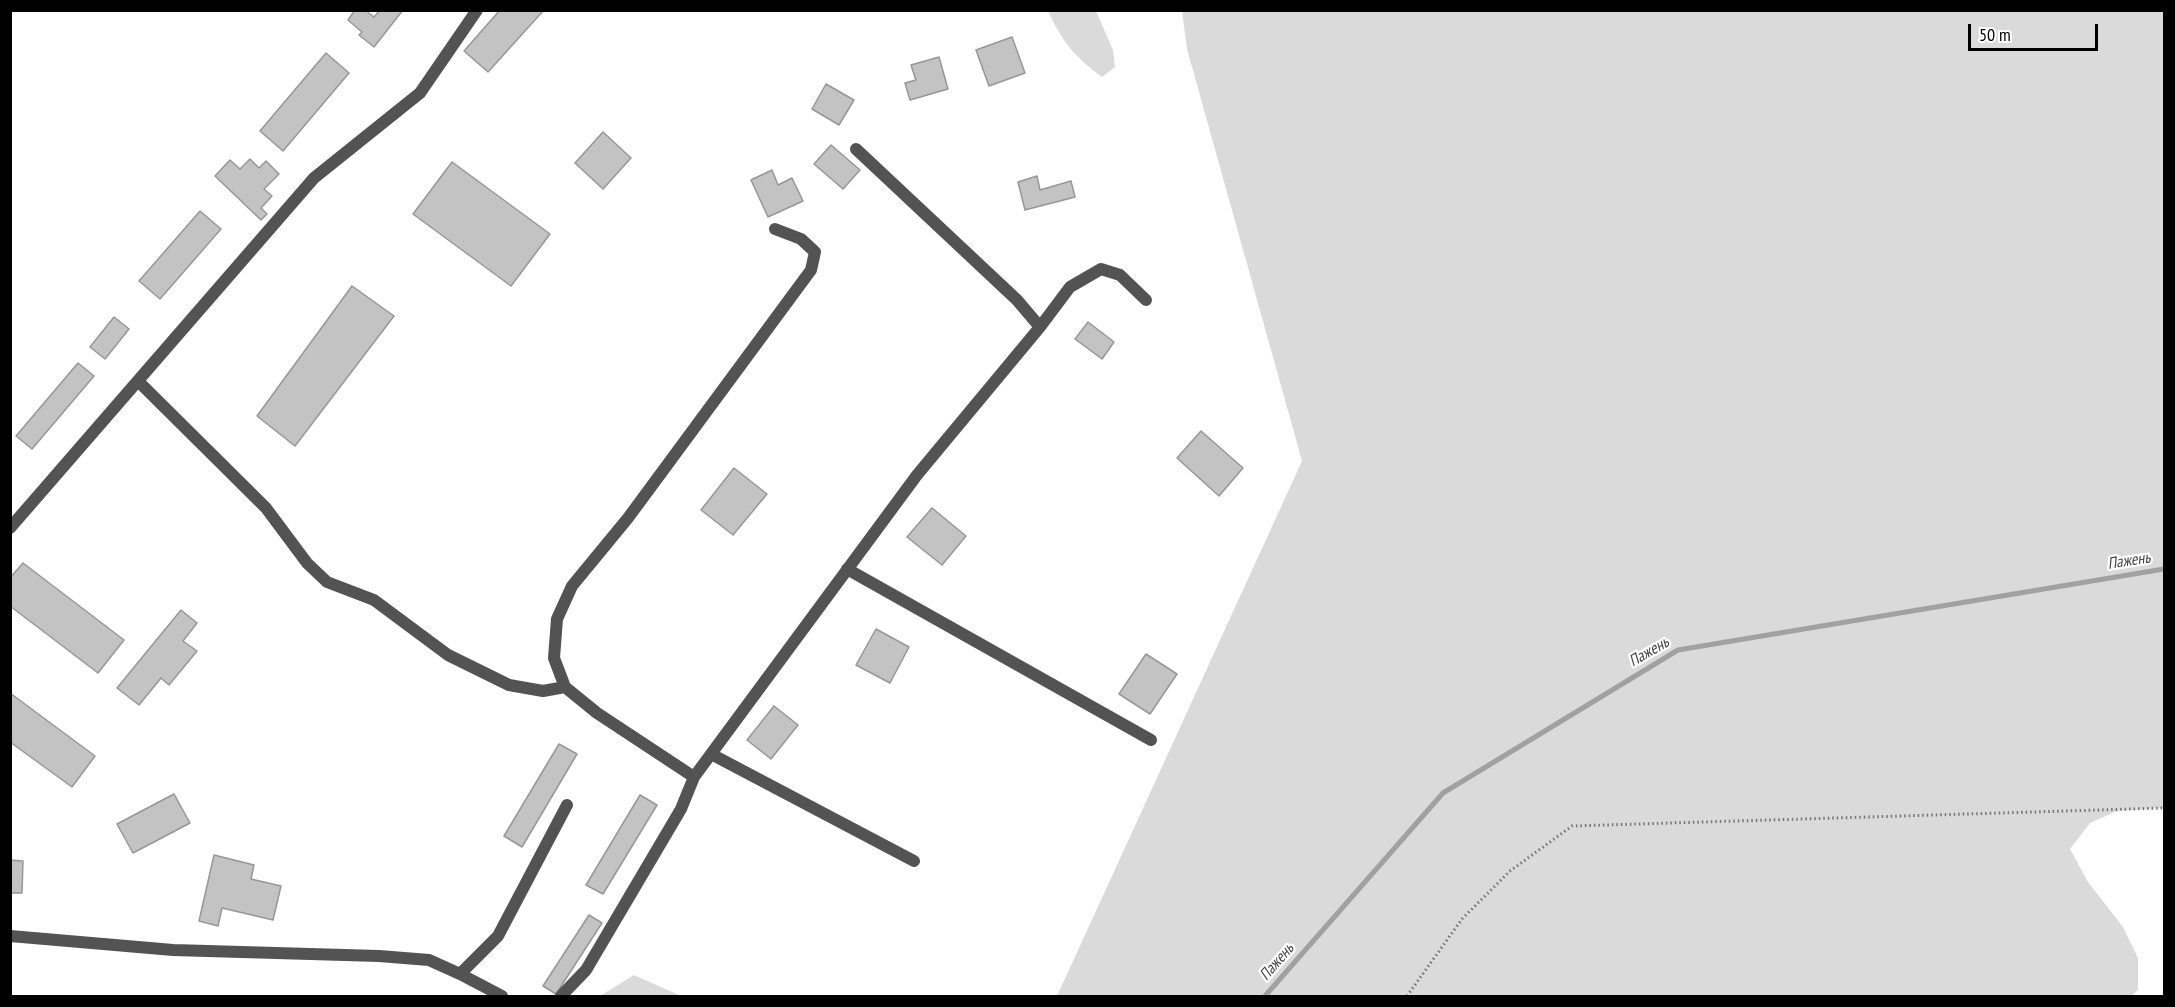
<!DOCTYPE html>
<html>
<head>
<meta charset="utf-8">
<style>
	body { margin:0 }
	#map { position:relative; width:2175px; height:1007px; overflow:hidden; background:#fff; font-family:"PT Sans Narrow",sans-serif }
	canvas { display:block }
	.frame { position:absolute; inset:0; border:12px solid #000; pointer-events:none }
	.scale { position:absolute; left:1968px; top:24px; width:130px; height:27px; box-sizing:border-box; border:3px solid #000; border-top:0; padding-left:8px; font-size:18px; line-height:21px; white-space:nowrap; color:#000; -webkit-text-stroke:4px #fff; paint-order:stroke }
</style>
</head>
<body>
<div id="map">
<canvas width="2175" height="1007"></canvas>
<div class="frame"></div>
<div class="scale">50 m</div>
</div>
<script>
const g = document.querySelector('canvas').getContext('2d');
g.lineJoin = 'round';
function paint(path, color) { g.fillStyle = color; g.fill(path, 'evenodd'); }
function stroke(path, color, width, dash) { g.strokeStyle = color; g.lineWidth = width; g.lineCap = dash ? 'butt' : 'round'; g.setLineDash(dash || []); g.stroke(path); }
function drawText(font, color, halo, rows, align = 'center') {
  g.font = font + ' "PT Sans Narrow",sans-serif'; g.lineWidth = 4.5; g.setLineDash([]); g.textBaseline = 'middle'; g.strokeStyle = halo; g.fillStyle = color; for (const [text, x, y, turn = 0] of rows) {
    g.save(); g.translate(x, y); g.rotate((+turn || 0) * Math.PI / 180); g.textAlign = isNaN(turn) ? turn : align; if (halo) g.strokeText(text, 0, 0); g.fillText(text, 0, 0); g.restore();
  }
}
const green = new Path2D(`
	M 1048,11 L 1096,11 L 1113,50 L 1115,67 L 1102,77 C 1074,56 1063,43 1048,11 Z
	M 1182,11 L 2164,11 L 2164,808 L 2117,811 L 2090,823 L 2070,849 L 2088,882 L 2123,927 L 2138,958 L 2138,990 L 2131,996 L 1057,996 L 1302,461 L 1187,49 Z
	M 634,975 L 681,996 L 600,996 Z`);
const stream = new Path2D(`
	M 1265,996 L 1443,793 L 1678,650 L 2164,569`);
const building = new Path2D(`
	M 355,10 L 365,10 L 374,17 L 380,10 L 403,10 L 374,47 L 359,35 L 362,32 L 348,20 Z
	M 500,10 L 544,10 L 488,72 L 464,51 Z
	M 1012,37 L 1025,73 L 989,86 L 976,50 Z
	M 326,53 L 349,73 L 283,151 L 260,131 Z
	M 939,57 L 948,89 L 910,100 L 905,83 L 916,80 L 911,65 Z
	M 826,84 L 854,100 L 839,125 L 812,109 Z
	M 603,132 L 631,158 L 603,189 L 575,163 Z
	M 831,145 L 860,170 L 843,189 L 814,164 Z
	M 250,159 L 259,168 L 266,161 L 279,174 L 264,189 L 272,196 L 261,208 L 267,214 L 261,220 L 215,176 L 230,160 L 240,169 Z
	M 452,162 L 550,234 L 511,286 L 413,214 Z
	M 772,170 L 778,185 L 792,178 L 803,201 L 768,217 L 751,180 Z
	M 1037,176 L 1040,190 L 1071,181 L 1075,197 L 1025,210 L 1018,182 Z
	M 200,211 L 221,229 L 160,299 L 139,281 Z
	M 352,286 L 394,316 L 295,446 L 257,416 Z
	M 114,317 L 129,329 L 105,359 L 90,347 Z
	M 1088,322 L 1114,342 L 1102,359 L 1075,339 Z
	M 78,363 L 94,376 L 32,449 L 16,436 Z
	M 1201,431 L 1243,468 L 1219,496 L 1177,458 Z
	M 734,468 L 767,494 L 733,535 L 701,510 Z
	M 932,508 L 966,536 L 942,565 L 907,537 Z
	M 23,563 L 124,640 L 98,673 L 10,606 L 10,578 Z
	M 181,610 L 197,623 L 183,641 L 197,651 L 169,685 L 161,678 L 139,705 L 117,688 Z
	M 876,629 L 909,647 L 890,683 L 856,665 Z
	M 1146,654 L 1177,674 L 1150,714 L 1119,694 Z
	M 10,693 L 95,756 L 72,787 L 10,742 Z
	M 774,706 L 798,725 L 771,759 L 747,740 Z
	M 559,744 L 577,754 L 522,847 L 504,836 Z
	M 174,794 L 190,823 L 133,853 L 117,824 Z
	M 640,795 L 657,805 L 603,894 L 586,885 Z
	M 214,855 L 254,865 L 251,879 L 281,886 L 273,920 L 222,908 L 218,926 L 199,921 Z
	M 10,860 L 23,861 L 22,893 L 10,893 Z
	M 589,915 L 602,923 L 556,994 L 543,986 Z`);
const path = new Path2D(`
	M 1407,996 L 1462,919 L 1510,871 L 1572,826 L 2164,808`);
const minor = new Path2D(`
	M 856,149 L 1017,300 L 1040,327
	M 138,381 L 266,508 L 307,563 L 327,582 L 374,600 L 448,655 L 509,685 L 543,691 L 565,687
	M 10,528 L 314,178 L 420,93 L 477,10
	M 847,569 L 1151,740
	M 711,754 L 914,861
	M 694,777 L 597,713 L 565,687 L 554,658 L 557,619 L 572,586 L 628,518 L 811,270 L 815,252 L 801,239 L 775,229
	M 10,936 L 173,950 L 379,956 L 429,960 L 460,974 L 498,936 L 567,805
	M 460,974 L 502,996
	M 561,996 L 586,970 L 681,809 L 694,777 L 917,475 L 1040,327 L 1070,287 L 1101,269 L 1120,275 L 1146,300`);
const waterNames = [
	["Пажень",2129,561,-9],
	["Пажень",1649,652,-30],
	["Пажень",1277,962,-49]
];
paint(green, '#dadada');
stroke(stream, '#a1a1a1', 5);
paint(building, '#c3c3c3');
stroke(building, '#979797', 1.5);
stroke(path, '#757575', 3, [1.5, 3]);
stroke(minor, '#535353', 12);
drawText('italic 16px', '#424242', '#fff', waterNames);
</script>
</body>
</html>
